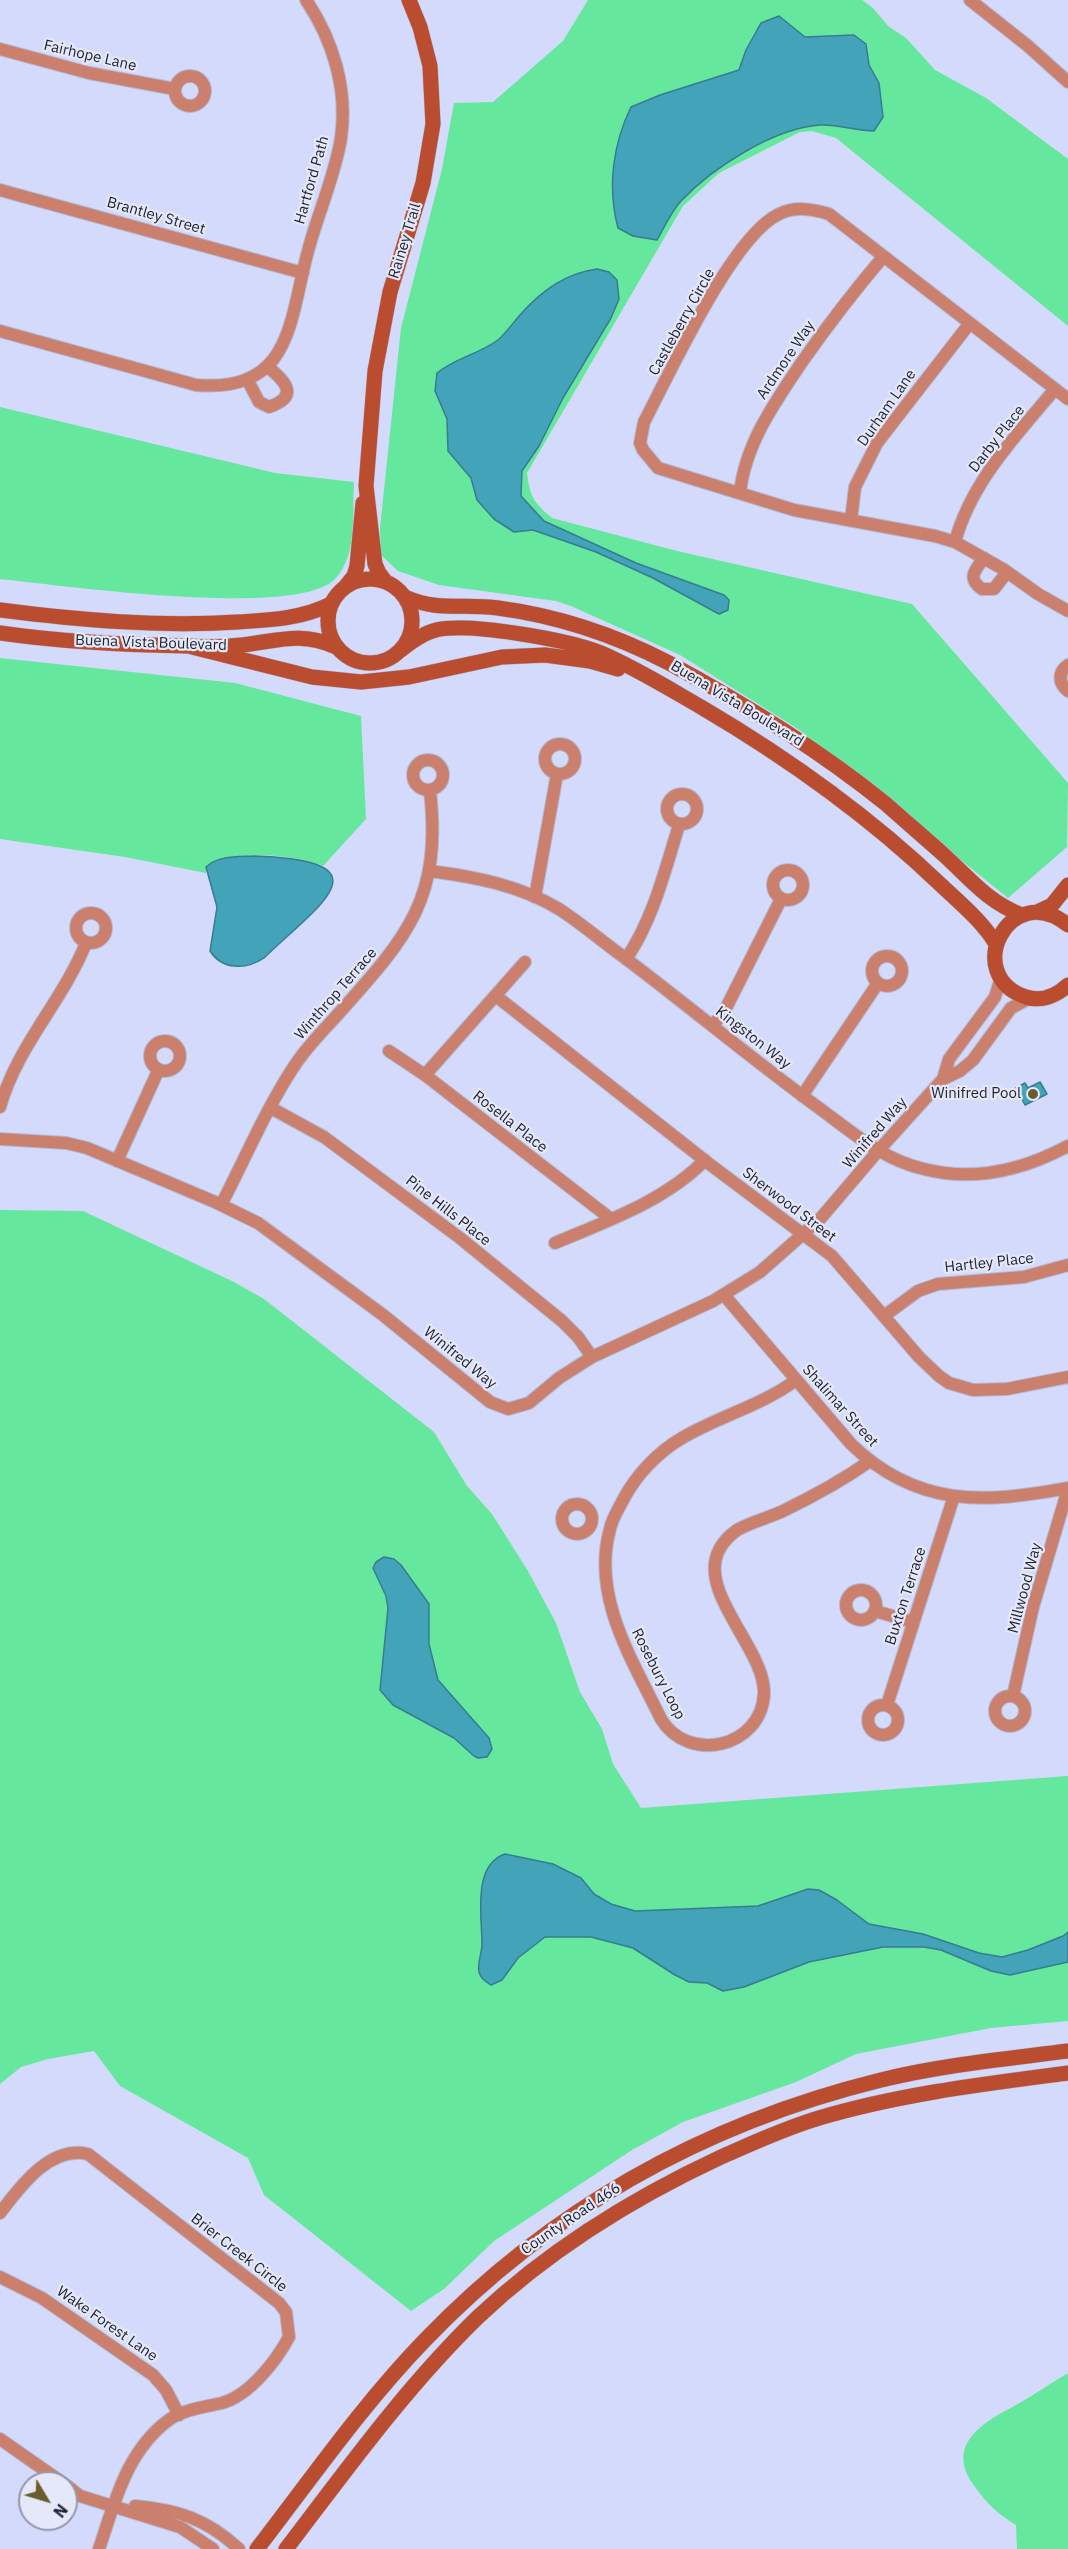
<!DOCTYPE html>
<html>
<head>
<meta charset="utf-8">
<style>
	body { margin:0 }
	#map { position:relative; width:1068px; height:2549px; overflow:hidden; background:#d3dafb; font-family:"IBM Plex Sans",sans-serif }
	canvas { display:block }
	.north { position:absolute; left:18px; top:2471px; width:60px; height:60px; box-sizing:border-box; background:#e5e8f9; border:2px solid #9598a9; border-radius:50%; rotate:128deg; font-size:16px; font-weight:700; line-height:24px; text-align:center; color:#1e2130 }
	.north::after { content:''; display:block; margin:auto; width:21px; height:27px; background:#6a5d2a; clip-path:polygon(50% 0,100% 100%,50% 72%,0 100%) }
</style>
</head>
<body>
<div id="map">
<canvas width="1068" height="2549"></canvas>
<div class="north">N</div>
</div>
<script>
const g = document.querySelector('canvas').getContext('2d');
g.lineJoin = 'round';
function paint(path, color) { g.fillStyle = color; g.fill(path, 'evenodd'); }
function stroke(path, color, width, dash) { g.strokeStyle = color; g.lineWidth = width; g.lineCap = dash ? 'butt' : 'round'; g.setLineDash(dash || []); g.stroke(path); }
function drawText(font, color, halo, rows, align = 'center') {
  g.font = font + ' "IBM Plex Sans",sans-serif'; g.lineWidth = 4.5; g.setLineDash([]); g.textBaseline = 'middle'; g.strokeStyle = halo; g.fillStyle = color; for (const [text, x, y, turn = 0] of rows) {
    g.save(); g.translate(x, y); g.rotate((+turn || 0) * Math.PI / 180); g.textAlign = isNaN(turn) ? turn : align; if (halo) g.strokeText(text, 0, 0); g.fillText(text, 0, 0); g.restore();
  }
}
const green = new Path2D(`
	M 588,0 L 862,0 L 873,8 L 888,26 L 906,38 L 935,70 L 986,98 L 1068,159 L 1068,326 L 836,138 L 812,131 L 800,132 L 719,173 L 683,206 L 527,473 C 530,497 534,503 552,518 L 677,551 L 912,604 L 1068,783 L 1067,847 L 1008,898 L 798,729 L 680,655 L 571,606 L 556,601 L 439,585 L 398,571 L 381,555 L 380,528 L 401,328 L 442,169 L 454,103 L 493,102 L 563,41 Z
	M 0,407 L 275,473 L 354,482 C 352,513 358,555 335,579 C 297,619 59,585 0,579 Z
	M 0,658 L 235,683 L 361,716 L 366,819 L 323,866 C 286,853 242,850 206,867 L 206,873 L 125,857 L 0,839 Z
	M 0,1210 L 83,1211 L 234,1282 L 264,1299 L 434,1432 L 467,1486 L 492,1514 L 528,1571 L 556,1623 L 580,1692 L 602,1729 L 613,1764 L 641,1808 L 1068,1776 L 1068,2021 L 991,2028 L 856,2054 L 796,2082 L 683,2122 L 632,2150 L 494,2241 L 444,2289 L 411,2311 L 264,2195 L 248,2158 L 120,2086 L 94,2051 L 48,2059 L 21,2067 L 0,2084 Z
	M 1068,2373 L 1068,2549 L 1017,2549 L 1016,2525 C 998,2514 987,2504 975,2487 C 944,2445 982,2423 1016,2405 C 1034,2395 1051,2383 1068,2373 Z`);
const water = new Path2D(`
	M 779,16 L 805,37 L 854,35 L 866,44 L 869,65 L 879,83 L 883,117 L 874,131 C 856,131 838,124 820,125 C 774,128 712,168 681,201 C 671,212 664,228 657,240 L 633,236 L 618,228 C 607,187 613,144 631,107 L 660,95 L 739,70 L 746,50 L 761,23 Z
	M 597,269 L 609,272 L 617,280 L 619,299 L 611,318 L 563,398 L 539,446 L 522,471 L 521,496 L 544,521 L 636,563 L 724,595 L 729,600 L 728,610 L 719,614 L 653,578 L 596,552 L 533,530 L 514,532 L 494,519 L 477,500 L 471,478 L 448,451 L 447,419 L 435,391 L 437,373 C 455,358 479,354 498,340 C 506,333 513,323 520,315 C 540,292 566,273 597,269 Z
	M 255,856 C 390,861 320,904 264,958 C 246,970 222,970 210,951 L 217,907 L 206,867 C 218,855 239,857 255,856 Z
	M 1040,1082 L 1047,1094 L 1025,1105 L 1016,1088 L 1025,1083 L 1028,1088 Z
	M 384,1557 L 394,1559 L 401,1565 L 429,1604 L 429,1644 L 438,1680 L 489,1738 L 492,1749 L 487,1757 L 478,1758 L 474,1756 L 454,1738 L 393,1705 L 380,1690 L 388,1608 L 386,1596 L 373,1568 L 376,1562 Z
	M 505,1854 L 553,1864 L 581,1878 L 594,1894 L 611,1904 L 635,1911 L 758,1906 L 808,1889 L 819,1890 L 837,1900 L 869,1924 L 923,1934 L 979,1953 L 1002,1957 L 1028,1950 L 1063,1936 L 1068,1932 L 1068,1962 L 1010,1975 L 991,1971 L 941,1950 L 924,1947 L 883,1947 L 809,1962 L 744,1987 L 723,1991 L 707,1983 L 689,1982 L 675,1975 L 633,1948 L 591,1937 L 545,1937 L 518,1958 L 502,1980 L 491,1985 C 485,1981 481,1979 479,1972 C 477,1963 482,1953 482,1944 C 482,1917 472,1865 505,1854 Z`);
const street = new Path2D(`
	M 970,0 L 1028,46 L 1068,82
	M 0,49 L 89,73 L 175,89
	M175 91a15 15 0 1 1 30 0a15 15 0 1 1-30 0Z
	M 0,190 L 303,273
	M 0,331 L 196,385 C 293,393 289,320 308,251 C 318,213 335,176 341,138 C 348,89 333,40 306,0
	M 247,379 L 259,402 L 269,407 C 301,396 284,380 267,366
	M 1068,399 L 829,214 C 812,209 795,206 779,214 C 732,236 670,373 644,422 L 640,443 L 643,450 L 658,468 L 794,510 L 935,536 L 955,542 L 1003,569 L 1038,594 L 1068,611
	M 740,493 C 745,444 775,402 802,362 C 828,325 854,291 883,257
	M 851,520 L 855,487 L 877,443 L 970,323
	M 955,542 C 971,482 1016,436 1055,389
	M 984,558 C 976,569 966,578 982,589 L 994,589 L 1007,572
	M 1068,665 C 1058,672 1058,683 1068,691
	M545 759a15 15 0 1 1 30 0a15 15 0 1 1-30 0Z
	M413 775a15 15 0 1 1 30 0a15 15 0 1 1-30 0Z
	M667 809a15 15 0 1 1 30 0a15 15 0 1 1-30 0Z
	M773 885a15 15 0 1 1 30 0a15 15 0 1 1-30 0Z
	M 430,871 C 475,877 519,885 559,909 C 582,924 603,942 625,958 C 690,1007 753,1060 819,1108 C 852,1132 883,1160 924,1169 C 974,1182 1023,1170 1068,1146
	M 535,897 L 557,774
	M76 928a15 15 0 1 1 30 0a15 15 0 1 1-30 0Z
	M872 971a15 15 0 1 1 30 0a15 15 0 1 1-30 0Z
	M 626,959 C 653,920 665,870 679,825
	M 496,996 L 708,1163 L 832,1256 L 919,1357 L 939,1376 L 949,1383 L 973,1390 L 1007,1389 L 1068,1377
	M 713,1026 L 726,1008 L 781,899
	M150 1056a15 15 0 1 1 30 0a15 15 0 1 1-30 0Z
	M 389,1051 L 425,1075 L 611,1219
	M 425,1075 L 525,962
	M 943,1079 L 949,1059 L 995,997 L 1001,978
	M 802,1096 L 878,983
	M 0,1107 C 17,1046 63,1001 86,943
	M 271,1108 L 324,1137 L 460,1238 L 562,1321 L 578,1337 L 592,1357
	M 0,1139 L 66,1143 L 87,1148 L 215,1202 L 258,1223 L 383,1315 L 490,1402 L 508,1409 L 529,1403 L 559,1378 L 592,1357 L 713,1301 L 760,1272 L 820,1219 L 878,1151 L 943,1079 L 960,1071 L 973,1060 L 1011,1008 L 1030,998
	M 117,1161 L 158,1071
	M 221,1205 C 244,1161 266,1109 293,1068 C 306,1047 324,1030 340,1012 C 408,936 442,898 430,791
	M 555,1243 C 607,1221 665,1201 705,1160
	M 724,1295 L 851,1444 C 916,1507 984,1504 1068,1488
	M 884,1316 L 918,1291 L 938,1284 L 1024,1277 L 1068,1265
	M 796,1380 C 761,1406 719,1416 682,1438 C 658,1452 636,1475 623,1500 C 618,1510 612,1519 610,1529 C 591,1597 633,1661 661,1719 C 688,1764 761,1748 764,1694 C 766,1650 697,1593 719,1550 C 723,1542 730,1535 737,1530 C 751,1522 768,1518 783,1511 C 814,1496 843,1480 870,1461
	M562 1519a15 15 0 1 1 30 0a15 15 0 1 1-30 0Z
	M846 1605a15 15 0 1 1 30 0a15 15 0 1 1-30 0Z
	M 875,1611 L 913,1622
	M995 1711a15 15 0 1 1 30 0a15 15 0 1 1-30 0Z
	M 1013,1696 L 1033,1607 L 1068,1489
	M868 1720a15 15 0 1 1 30 0a15 15 0 1 1-30 0Z
	M 887,1705 L 954,1496
	M 0,2213 C 20,2187 50,2145 88,2154 L 279,2303 L 286,2312 L 289,2337 C 276,2361 250,2395 222,2403 C 205,2407 185,2409 170,2419 C 127,2450 115,2501 99,2549
	M 0,2277 L 42,2298 L 153,2375 L 166,2390 L 179,2415
	M 0,2439 L 63,2483
	M 66,2485 L 80,2496 L 180,2527 L 213,2549
	M 135,2506 C 178,2510 207,2519 239,2549`);
const secondary = new Path2D(`
	M328 621a42 42 0 1 1 84 0a42 42 0 1 1-84 0Z
	M 386,582 L 379,573 L 375,564 L 366,486 L 375,371 L 390,292 L 423,183 L 433,124 L 430,66 L 420,27 L 409,0
	M 346,586 L 354,576 L 357,566 L 363,503
	M 405,597 C 439,612 463,603 498,608 C 559,616 615,635 669,663 C 745,704 819,750 886,804 C 905,821 925,838 944,855 C 969,878 989,903 1022,915
	M 0,610 C 79,620 158,627 238,622 C 270,620 301,619 331,604
	M 0,633 C 61,642 125,645 187,646 C 205,647 224,647 242,645 C 278,641 301,631 336,647
	M 188,646 L 312,677 L 361,682 L 409,677 L 502,657 L 545,655 L 590,661 L 618,669
	M 401,650 C 411,642 423,633 436,630 C 469,622 569,640 601,653 C 636,668 668,688 701,707 C 786,757 869,816 941,885 C 960,903 982,921 996,944
	M 1037,912 L 1052,905 L 1068,885
	M 1068,925 C 1009,878 961,976 1026,997 C 1041,1002 1056,996 1068,985
	M 257,2549 C 311,2479 363,2404 425,2340 C 551,2209 706,2123 881,2080 C 942,2065 1006,2059 1068,2051
	M 286,2549 C 347,2469 406,2387 478,2317 C 549,2250 633,2198 721,2157 C 753,2143 785,2128 819,2118 C 900,2094 984,2084 1068,2073`);
const markers = [
	[1033,1094,6,"#6a5d2a"]
];
const streetNames = [
	["Fairhope Lane",90,56,13],
	["Hartford Path",312,180,-74],
	["Brantley Street",156,216,16],
	["Rainey Trail",405,241,-73],
	["Castleberry Circle",682,322,-61],
	["Ardmore Way",786,360,-56],
	["Durham Lane",887,408,-55],
	["Darby Place",997,439,-52],
	["Buena Vista Boulevard",151,643,2],
	["Buena Vista Boulevard",737,704,31],
	["Winthrop Terrace",336,994,-49],
	["Kingston Way",753,1038,38],
	["Rosella Place",510,1122,38],
	["Winifred Way",875,1133,-49],
	["Sherwood Street",789,1205,37],
	["Pine Hills Place",448,1211,38],
	["Hartley Place",989,1263,-6],
	["Winifred Way",460,1358,39],
	["Shalimar Street",840,1406,48],
	["Millwood Way",1025,1588,-75],
	["Buxton Terrace",906,1596,-72],
	["Rosebury Loop",658,1674,63],
	["County Road 466",571,2219,-34],
	["Brier Creek Circle",239,2253,38],
	["Wake Forest Lane",107,2324,35]
];
const poiNames = [
	["Winifred Pool",1021,1094]
];
paint(green, '#65e79d');
paint(water, '#42a3b9');
stroke(water, '#377c90', 1.5);
stroke(street, '#b2b9d6', 14);
stroke(secondary, '#b2b9d6', 16);
stroke(street, '#ca806c', 12);
stroke(secondary, '#ba4d30', 15);
for (const [x, y, r, color] of markers) { const dot = new Path2D(); dot.arc(x, y, r, 0, 2 * Math.PI); g.fillStyle = color; g.fill(dot); stroke(dot, '#e5e8f9', 2); }
drawText('15px', '#1e2130', '#e5e8f9', streetNames);
drawText('15px', '#1e2130', '#e5e8f9', poiNames, 'right');
</script>
</body>
</html>
